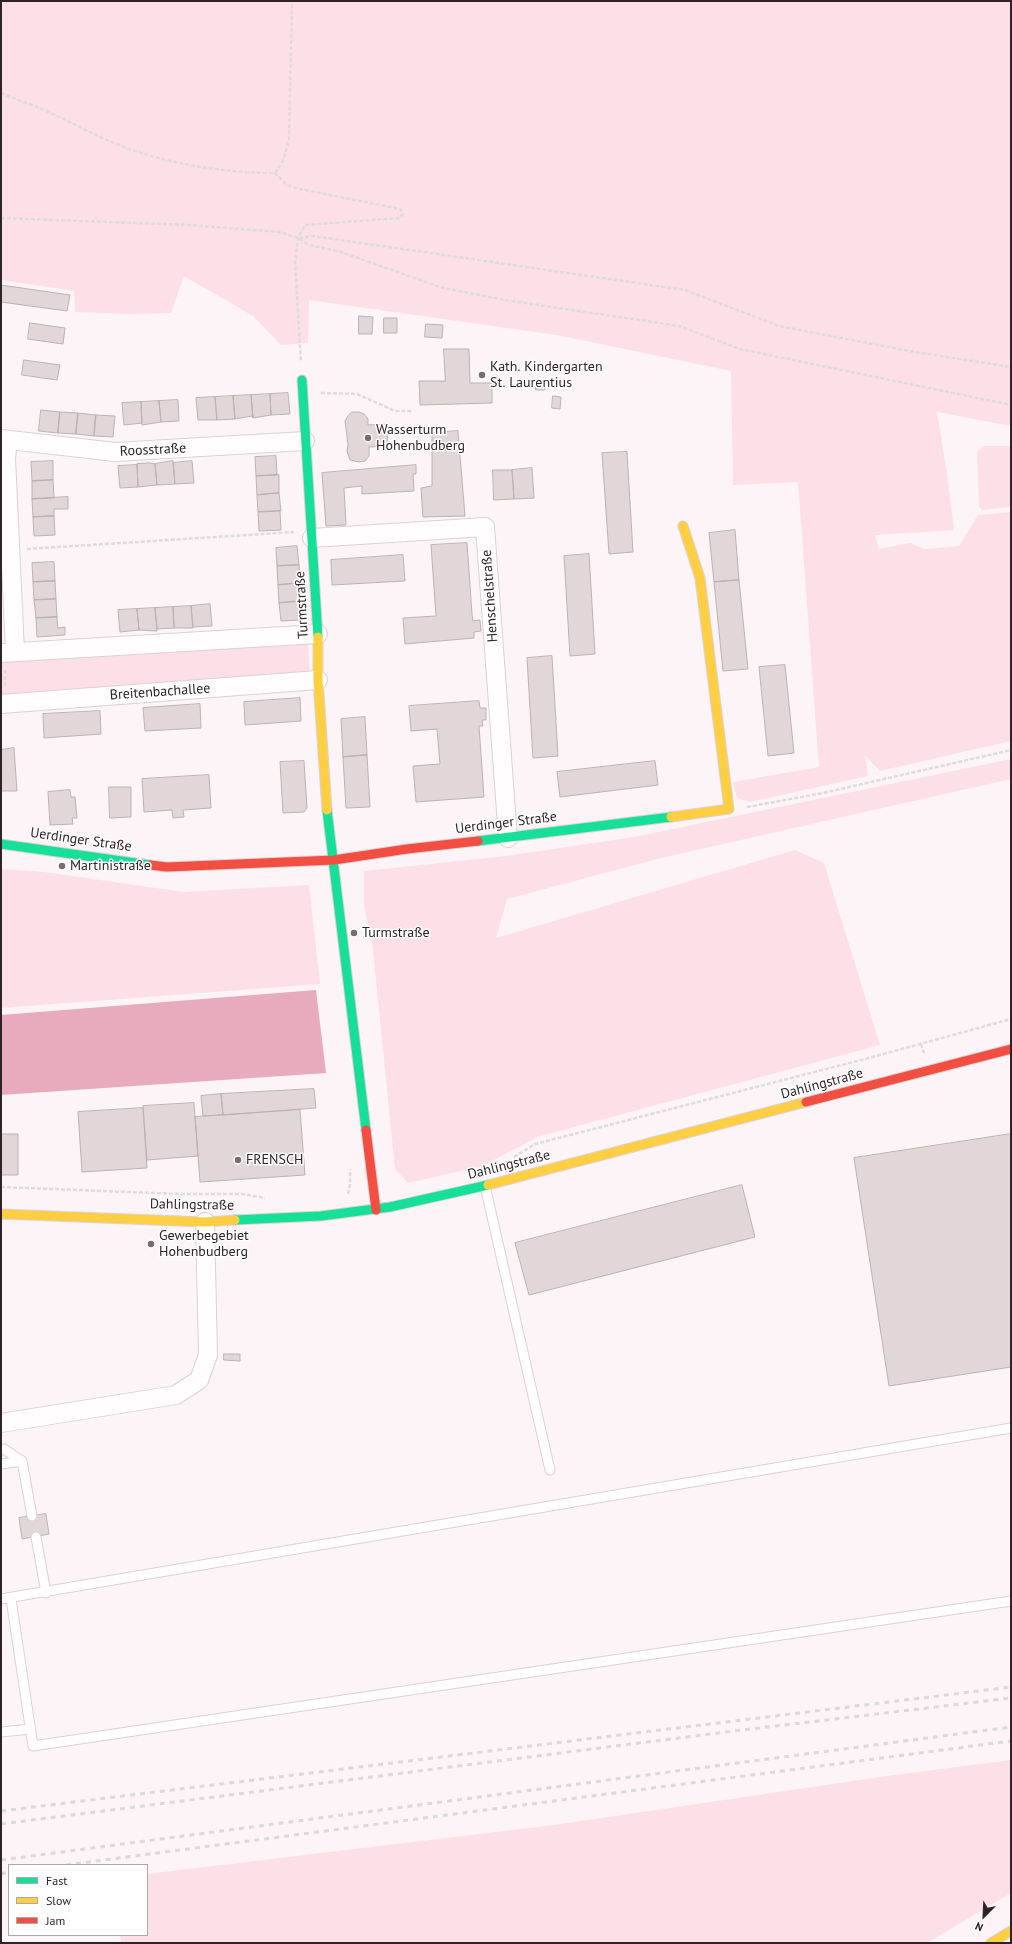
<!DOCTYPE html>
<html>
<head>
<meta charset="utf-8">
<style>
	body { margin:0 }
	#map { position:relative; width:1012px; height:1944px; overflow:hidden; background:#fcf4f6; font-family:"PT Sans",sans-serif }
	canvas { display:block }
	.frame { position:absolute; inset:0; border:2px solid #302327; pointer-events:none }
	.legend { position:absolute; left:8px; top:1864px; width:140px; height:72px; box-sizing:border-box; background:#fff; border:1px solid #aca7a9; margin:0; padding:5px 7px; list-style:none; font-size:12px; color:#302327 }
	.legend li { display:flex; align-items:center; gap:8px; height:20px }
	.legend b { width:20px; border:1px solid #aca7a9 }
	.north { position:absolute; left:964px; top:1896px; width:40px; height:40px; -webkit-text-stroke:3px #fff; paint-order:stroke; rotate:204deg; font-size:11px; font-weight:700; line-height:16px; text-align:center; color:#302327 }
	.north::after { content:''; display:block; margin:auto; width:14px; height:18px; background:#302327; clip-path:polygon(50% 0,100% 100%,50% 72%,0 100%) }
</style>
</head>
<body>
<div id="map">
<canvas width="1012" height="1944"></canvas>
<div class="frame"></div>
<ul class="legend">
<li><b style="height:5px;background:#16e098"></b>Fast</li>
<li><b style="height:5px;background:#ffcf43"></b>Slow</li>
<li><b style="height:5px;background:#f24e42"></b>Jam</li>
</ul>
<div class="north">N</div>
</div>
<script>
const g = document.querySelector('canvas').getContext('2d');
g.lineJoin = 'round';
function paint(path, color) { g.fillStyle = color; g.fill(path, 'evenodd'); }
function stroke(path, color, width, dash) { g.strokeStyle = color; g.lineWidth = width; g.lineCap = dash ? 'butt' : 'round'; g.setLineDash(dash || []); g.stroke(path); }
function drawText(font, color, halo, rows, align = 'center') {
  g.font = font + ' "PT Sans",sans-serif'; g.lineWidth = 3; g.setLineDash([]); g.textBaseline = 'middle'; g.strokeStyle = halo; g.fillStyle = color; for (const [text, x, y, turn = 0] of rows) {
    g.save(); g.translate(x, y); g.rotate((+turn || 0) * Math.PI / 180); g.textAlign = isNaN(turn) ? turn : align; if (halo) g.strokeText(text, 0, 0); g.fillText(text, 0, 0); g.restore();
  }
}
const green = new Path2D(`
	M 1,1 L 1011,1 L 1011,426 L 937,412 L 947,474 L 954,530 L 875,535 L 879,549 L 910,543 L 925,549 L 959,546 L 978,515 L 1011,512 L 1011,741 L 880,771 L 865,755 L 868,776 L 750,802 L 737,798 L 733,782 L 819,767 L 798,482 L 733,485 L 731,371 L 557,335 L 309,300 L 308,343 L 281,345 L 253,316 L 184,276 L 171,313 L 130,314 L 75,312 L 74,291 L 1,280 Z
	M 984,446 L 1011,446 L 1011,507 L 982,510 L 979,506 L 977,452 Z
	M 308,643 L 310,677 L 1,697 L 1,661 Z
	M 1011,759 L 1011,779 L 661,858 L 507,899 L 496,938 L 795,850 L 824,863 L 880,1045 L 537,1137 L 483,1166 L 408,1183 L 395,1169 L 373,950 L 364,904 L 364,871 L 506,856 L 634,837 Z
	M 1,869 L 44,872 L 184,892 L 309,885 L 320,984 L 1,1008 Z
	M 1011,1760 L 1011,1893 L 927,1943 L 121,1943 L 120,1935 L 147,1935 L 147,1874 L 554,1825 L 887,1776 Z`);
const water = new Path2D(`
	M 316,990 L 326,1073 L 1,1095 L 1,1015 Z`);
const building = new Path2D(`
	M 1,285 L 70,295 L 67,311 L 1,302 Z
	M 359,316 L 373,317 L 372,334 L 359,334 Z
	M 384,318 L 397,318 L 397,333 L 384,333 Z
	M 30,323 L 65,328 L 63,344 L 28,339 Z
	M 426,324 L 443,325 L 442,338 L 425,337 Z
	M 444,349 L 469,349 L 470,383 L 492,383 L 492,403 L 420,405 L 419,381 L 445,381 Z
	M 24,360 L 60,365 L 57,380 L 22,375 Z
	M 536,381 L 545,381 L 545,390 L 536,390 Z
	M 288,393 L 290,414 L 271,415 L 270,394 Z
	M 270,394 L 271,415 L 253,418 L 251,395 Z
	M 251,395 L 253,418 L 252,416 L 235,419 L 233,396 Z
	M 233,396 L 235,419 L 217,420 L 215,397 Z
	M 553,396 L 561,397 L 560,409 L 552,408 Z
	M 215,397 L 217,420 L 198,420 L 196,398 Z
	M 178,400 L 179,421 L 161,422 L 159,401 Z
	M 159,401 L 161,422 L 142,425 L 141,402 Z
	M 141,402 L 142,423 L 124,425 L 122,403 Z
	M 41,410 L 60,412 L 58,433 L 39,431 Z
	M 60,412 L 78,413 L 76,434 L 58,433 Z
	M 352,412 L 359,412 L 364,414 L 368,419 L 368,425 L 387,424 L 388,446 L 369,447 L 369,456 L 365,461 L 359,462 L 350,460 L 347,451 L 348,445 L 345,421 L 348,416 Z
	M 78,413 L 96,415 L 94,436 L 76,434 Z
	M 96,415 L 115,416 L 113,437 L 94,436 Z
	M 458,431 L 465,516 L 423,517 L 421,488 L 432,486 L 432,433 Z
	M 627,452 L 633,552 L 609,554 L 602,453 Z
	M 276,456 L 277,475 L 256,476 L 255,457 Z
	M 53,461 L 53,480 L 32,481 L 31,462 Z
	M 173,461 L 175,484 L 157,485 L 155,464 Z
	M 192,461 L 194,483 L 175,484 L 173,463 Z
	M 150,463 L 155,464 L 157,485 L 138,487 L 137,464 Z
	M 137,465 L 138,487 L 120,488 L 118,466 Z
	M 416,465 L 416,474 L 413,474 L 414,491 L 362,494 L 362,486 L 344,488 L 346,525 L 326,526 L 322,473 Z
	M 532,468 L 534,498 L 514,499 L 512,470 Z
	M 493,470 L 512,470 L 514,499 L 494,500 Z
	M 279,475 L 279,493 L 257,495 L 256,476 Z
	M 53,480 L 54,498 L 32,499 L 32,481 Z
	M 279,493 L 281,511 L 258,512 L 257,495 Z
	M 68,497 L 68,509 L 54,509 L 54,516 L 33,517 L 32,499 Z
	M 280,511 L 281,530 L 259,531 L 258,512 Z
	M 54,516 L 55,535 L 34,536 L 33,517 Z
	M 735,530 L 739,580 L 714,582 L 709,533 Z
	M 467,543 L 472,614 L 473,621 L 480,620 L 481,631 L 474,632 L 474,638 L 405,644 L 403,618 L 436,616 L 431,545 Z
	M 297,546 L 299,565 L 277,566 L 276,548 Z
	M 589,554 L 595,654 L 570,656 L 564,556 Z
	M 403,555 L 405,581 L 332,585 L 331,560 Z
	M 54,562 L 55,581 L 33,582 L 32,563 Z
	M 299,565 L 300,583 L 278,585 L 277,566 Z
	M 739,580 L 748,669 L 723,671 L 714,582 Z
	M 55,581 L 56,599 L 34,600 L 33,582 Z
	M 300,583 L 301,601 L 279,603 L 278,585 Z
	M 56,599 L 57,617 L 36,618 L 34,600 Z
	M 301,601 L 302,620 L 281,621 L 279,603 Z
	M 210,604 L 212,626 L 193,627 L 191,606 Z
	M 191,606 L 193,628 L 174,628 L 173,607 Z
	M 173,607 L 174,628 L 157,629 L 155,608 Z
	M 155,608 L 157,631 L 139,630 L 137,609 Z
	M 137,609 L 139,630 L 120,632 L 118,610 Z
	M 57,617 L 58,628 L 65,627 L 65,635 L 37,637 L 36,618 Z
	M 552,656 L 558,756 L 533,758 L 527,658 Z
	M 785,665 L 794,753 L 768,756 L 759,667 Z
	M 300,698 L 301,721 L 245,725 L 244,702 Z
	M 479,701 L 480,708 L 486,708 L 486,720 L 482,720 L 483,726 L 479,726 L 484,797 L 416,802 L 413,766 L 440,764 L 437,729 L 411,731 L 409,706 Z
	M 200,704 L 201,728 L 145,731 L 143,708 Z
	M 100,711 L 101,734 L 44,738 L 43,714 Z
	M 365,717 L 367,755 L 343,757 L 341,719 Z
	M 14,748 L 17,791 L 1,791 L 1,750 Z
	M 367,755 L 370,807 L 346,808 L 343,757 Z
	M 304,761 L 307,808 L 304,812 L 283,813 L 280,762 Z
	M 655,761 L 658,785 L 560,797 L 557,772 Z
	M 209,775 L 211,808 L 183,810 L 184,817 L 173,818 L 172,810 L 144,812 L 142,779 Z
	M 109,787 L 131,787 L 131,817 L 110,818 Z
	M 70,790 L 71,797 L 75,797 L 77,818 L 72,818 L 73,824 L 50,825 L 48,792 Z
	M 314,1089 L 316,1108 L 223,1115 L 221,1094 Z
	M 221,1094 L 223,1115 L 203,1116 L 201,1096 Z
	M 194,1103 L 198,1156 L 147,1160 L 143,1106 Z
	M 143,1108 L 147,1168 L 82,1172 L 78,1112 Z
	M 300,1110 L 305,1175 L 200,1182 L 195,1117 Z
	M 1,1134 L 18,1134 L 18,1175 L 1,1175 Z
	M 1011,1134 L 1011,1367 L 889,1386 L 854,1158 Z
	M 742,1185 L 755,1237 L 529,1295 L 515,1243 Z
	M 224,1354 L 240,1354 L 240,1361 L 224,1360 Z
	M 46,1514 L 49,1534 L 22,1539 L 19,1518 Z`);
const path = new Path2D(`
	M 1,93 C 15,99 30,104 44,110 C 72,122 99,138 129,149 C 176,165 226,173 275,173 L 286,184 L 295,188 L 400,209 L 403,214 L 399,218 L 305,225 L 298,238 L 295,262 L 301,362
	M 275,173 L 283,161 L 289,140 L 292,1
	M 1,218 L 189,225 L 280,232 L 298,238 L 309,245 L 341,252 L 443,288 L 505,300 L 679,326 L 740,349 L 1011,405
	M 299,238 L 313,236 L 685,290 L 779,326 L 909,351 L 1011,367
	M 321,393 L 357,394 L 395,411 L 412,411
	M 27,549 L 294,532
	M 5,670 L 5,687
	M 747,807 L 823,793 L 1011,750
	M 921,1044 L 924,1053
	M 514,1157 L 535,1144 L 865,1059 L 1011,1019
	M 1,1187 L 179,1194 L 242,1194 L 265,1198
	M 348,1194 L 350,1185 L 350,1169`);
const lane = new Path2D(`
	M 485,1186 L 550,1470
	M 1,1450 L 4,1449 L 22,1461 L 32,1516
	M 1,1464 L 22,1461
	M 36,1537 L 46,1593
	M 1,1599 L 1011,1428
	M 11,1599 L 33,1746 L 1011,1601
	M 1,1732 L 31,1729`);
const street = new Path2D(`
	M 1,439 L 115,452 L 305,441
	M 8,441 L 6,458 L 15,652
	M 312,538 L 485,527 L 508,838
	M 1,653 L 318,634
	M 1,704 L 318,680
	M 1,1423 L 176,1395 L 199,1380 L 208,1355 L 205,1222`);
const fast = new Path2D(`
	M 302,380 L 318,637
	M 327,810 L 366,1130
	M 478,841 L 671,817
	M 1,844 L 150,865
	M 235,1220 L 321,1216 L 390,1207 L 488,1185`);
const slow = new Path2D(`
	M 318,637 L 318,680 L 327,810
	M 671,817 L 729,809 L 700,578 L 683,526
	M 488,1185 L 806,1102
	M 1,1214 L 205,1222 L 235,1220
	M 991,1943 L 1011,1931`);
const jam = new Path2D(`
	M 150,865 L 167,867 L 334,860 L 407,849 L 478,841
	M 806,1102 L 1011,1049
	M 366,1130 L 376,1210`);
const rail = new Path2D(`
	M 1,1811 L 1011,1687
	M 1,1824 L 734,1731 L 1011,1698
	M 1,1860 L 1011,1727
	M 66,1865 L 1011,1741
	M 1,1874 L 9,1872`);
const markers = [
	[482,375,4,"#776c6f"],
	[368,438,4,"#776c6f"],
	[62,866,4,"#776c6f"],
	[354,933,4,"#776c6f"],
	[238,1160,4,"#776c6f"],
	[151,1244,4,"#776c6f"]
];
const poiNames = [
	["Kath. Kindergarten",490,367],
	["St. Laurentius",490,383],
	["Wasserturm",376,430],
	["Hohenbudberg",376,446],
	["Martinistraße",70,866],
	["Turmstraße",362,933],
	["FRENSCH",246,1160],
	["Gewerbegebiet",159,1236],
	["Hohenbudberg",159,1252]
];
const streetNames = [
	["Roosstraße",153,450,-3],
	["Henschelstraße",490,596,-94],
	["Turmstraße",302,605,-93],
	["Breitenbachallee",160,692,-4],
	["Uerdinger Straße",506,823,-7],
	["Uerdinger Straße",81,840,8],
	["Dahlingstraße",822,1084,-15],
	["Dahlingstraße",509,1165,-14],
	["Dahlingstraße",192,1205,1]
];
paint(green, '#fddfe7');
paint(water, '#e8aabd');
paint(building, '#e1d7d9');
stroke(building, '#bcb2b5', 1);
stroke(lane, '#dcd1d4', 11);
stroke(street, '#dcd1d4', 20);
stroke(fast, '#dcd1d4', 11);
stroke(slow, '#dcd1d4', 11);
stroke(jam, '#dcd1d4', 11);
stroke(path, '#dedbdc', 2.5, [4, 2]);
stroke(lane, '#fffdfe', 9);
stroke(street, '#fffdfe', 18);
stroke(fast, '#16e098', 9);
stroke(slow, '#ffcf43', 9);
stroke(jam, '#f24e42', 9);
stroke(rail, '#dbd9d9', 3, [5, 5]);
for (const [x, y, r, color] of markers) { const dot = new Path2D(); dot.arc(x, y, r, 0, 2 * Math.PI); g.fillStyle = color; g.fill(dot); stroke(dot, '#fff', 1.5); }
drawText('14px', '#302327', '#fff', poiNames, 'left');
drawText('14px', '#302327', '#fff', streetNames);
</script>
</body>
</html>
